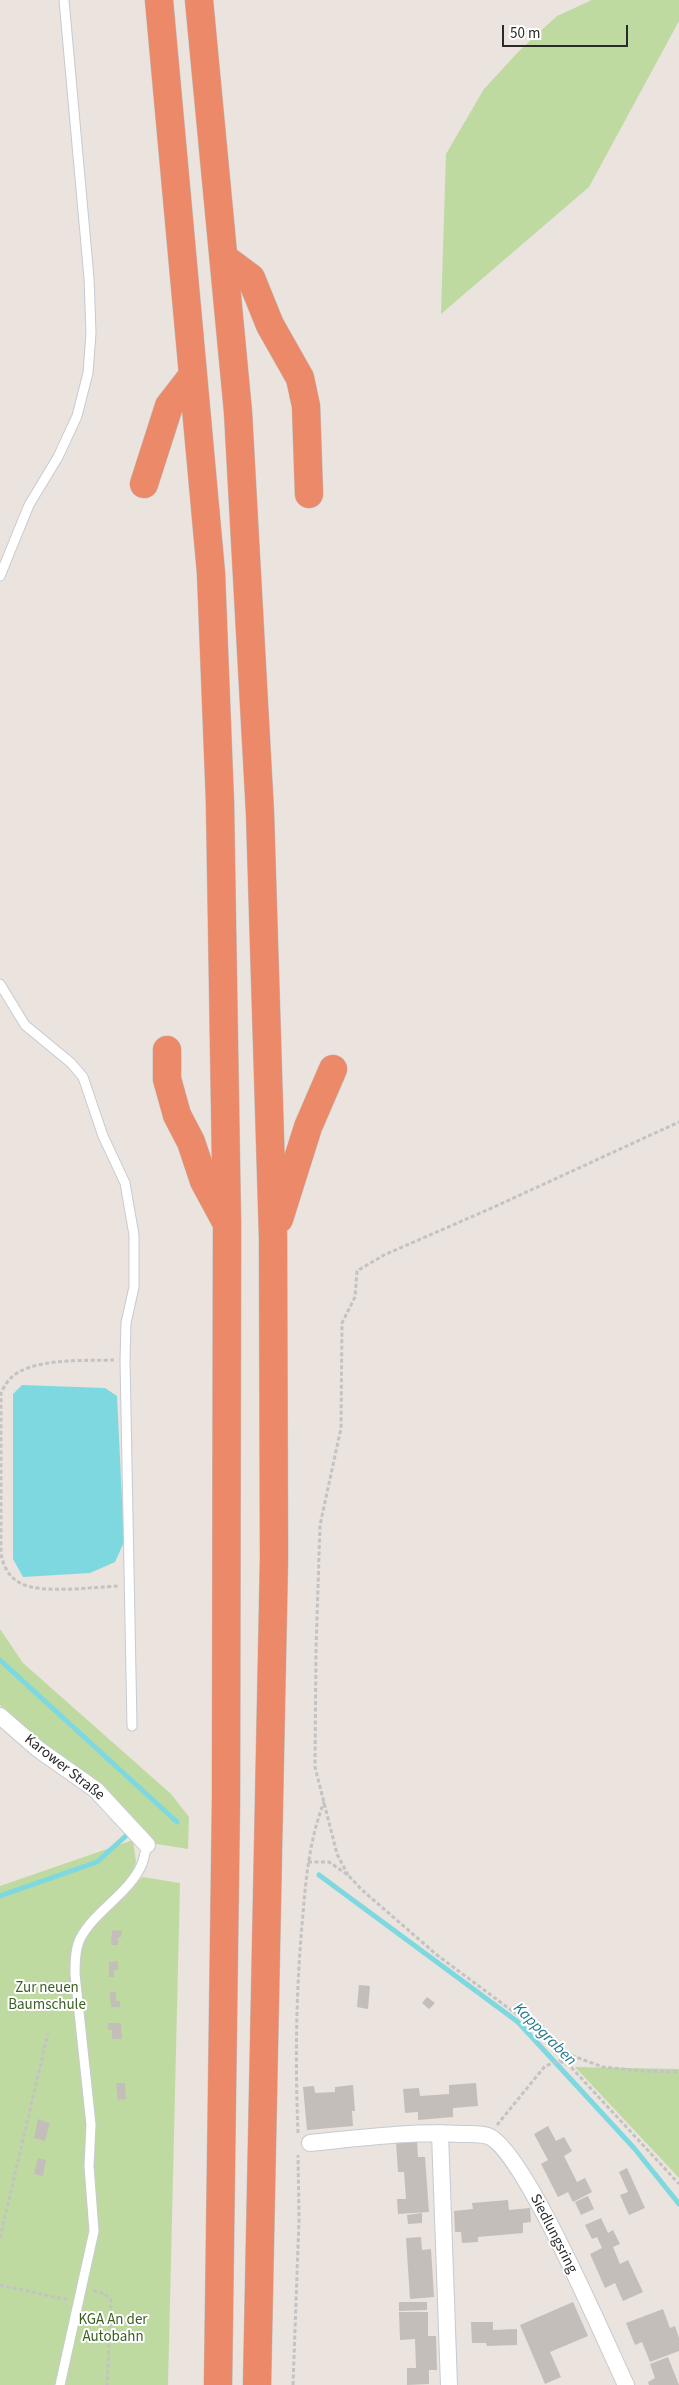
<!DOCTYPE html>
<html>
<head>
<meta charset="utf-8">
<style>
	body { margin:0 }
	#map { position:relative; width:679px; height:2385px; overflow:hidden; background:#eae3de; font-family:"Source Sans 3",sans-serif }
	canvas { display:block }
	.scale { position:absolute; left:502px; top:25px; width:126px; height:22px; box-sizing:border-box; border:2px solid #2a2a2a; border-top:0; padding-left:6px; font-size:15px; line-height:18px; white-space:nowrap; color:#2a2a2a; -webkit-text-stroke:4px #fff; paint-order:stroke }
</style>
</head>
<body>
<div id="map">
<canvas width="679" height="2385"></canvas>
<div class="scale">50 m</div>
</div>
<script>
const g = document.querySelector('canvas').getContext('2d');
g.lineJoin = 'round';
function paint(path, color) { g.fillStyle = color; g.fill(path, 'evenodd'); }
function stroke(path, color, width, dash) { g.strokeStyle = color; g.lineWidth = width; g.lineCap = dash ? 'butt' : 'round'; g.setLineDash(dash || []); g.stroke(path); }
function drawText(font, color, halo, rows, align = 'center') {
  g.font = font + ' "Source Sans 3",sans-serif'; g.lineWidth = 4; g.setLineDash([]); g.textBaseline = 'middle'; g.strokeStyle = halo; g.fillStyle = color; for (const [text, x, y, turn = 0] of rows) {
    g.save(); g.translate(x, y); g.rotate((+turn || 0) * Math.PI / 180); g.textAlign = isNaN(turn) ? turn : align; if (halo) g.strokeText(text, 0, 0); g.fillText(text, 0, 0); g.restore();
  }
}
const green = new Path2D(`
	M 592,0 L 679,0 L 679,21 L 589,187 L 441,314 L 446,154 L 484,89 L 520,50 L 557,16 Z
	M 0,1629 L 23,1663 L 171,1794 L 189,1817 L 188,1849 L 150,1843 L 17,1726 L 0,1705 Z
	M 133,1840 L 136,1862 L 124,1898 L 142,1877 L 180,1883 L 168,2385 L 0,2385 L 0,1886 Z
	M 575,2067 L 679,2069 L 679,2178 Z`);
const water = new Path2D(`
	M 22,1385 L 105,1388 L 117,1396 L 124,1542 L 115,1562 L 90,1573 L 23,1577 L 13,1559 L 13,1394 Z`);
const stream = new Path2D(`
	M 0,1660 L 177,1822
	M 319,1875 L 518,2022 L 634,2148 L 679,2204
	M 0,1896 L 97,1862 L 128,1834`);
const building = new Path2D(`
	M 112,1930 L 122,1931 L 121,1937 L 118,1937 L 118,1945 L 111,1945 Z
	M 118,1961 L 118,1970 L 114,1970 L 114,1977 L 109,1977 L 109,1962 Z
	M 359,1985 L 370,1986 L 368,2009 L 357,2007 Z
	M 110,1992 L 116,1992 L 116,2001 L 120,2001 L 120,2007 L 111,2007 Z
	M 427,1997 L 435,2003 L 429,2009 L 422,2003 Z
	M 108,2023 L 121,2023 L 122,2039 L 112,2039 L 112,2030 L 108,2030 Z
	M 116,2083 L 125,2083 L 126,2099 L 118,2100 Z
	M 476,2083 L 478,2106 L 453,2108 L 453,2117 L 418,2120 L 418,2112 L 405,2113 L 403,2089 L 419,2088 L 420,2096 L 449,2094 L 449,2085 Z
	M 353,2085 L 355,2111 L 352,2111 L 353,2126 L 307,2130 L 303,2087 L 314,2086 L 315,2093 L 335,2092 L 335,2087 Z
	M 38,2119 L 50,2123 L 45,2141 L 34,2138 Z
	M 548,2126 L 556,2141 L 564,2137 L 572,2151 L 564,2156 L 577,2182 L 585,2178 L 592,2192 L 573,2202 L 568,2192 L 558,2197 L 541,2164 L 548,2160 L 534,2134 Z
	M 417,2141 L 418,2157 L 425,2157 L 429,2212 L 398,2214 L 397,2199 L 406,2199 L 404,2172 L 398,2172 L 396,2142 Z
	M 38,2158 L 46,2160 L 43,2176 L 34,2174 Z
	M 627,2168 L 645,2208 L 629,2215 L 620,2195 L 628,2192 L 619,2172 Z
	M 588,2196 L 594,2209 L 581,2215 L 575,2202 Z
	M 508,2200 L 509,2210 L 530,2208 L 531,2222 L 523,2223 L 523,2233 L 478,2237 L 478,2242 L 462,2243 L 461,2232 L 455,2232 L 454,2211 L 473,2209 L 472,2203 Z
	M 422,2213 L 422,2223 L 408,2224 L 407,2215 Z
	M 601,2218 L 608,2233 L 613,2230 L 620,2244 L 613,2247 L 620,2264 L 628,2260 L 643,2292 L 623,2301 L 615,2283 L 605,2288 L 590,2254 L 602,2248 L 597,2237 L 592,2239 L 585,2225 Z
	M 421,2237 L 422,2250 L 431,2249 L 434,2297 L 410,2299 L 406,2238 Z
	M 399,2302 L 427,2302 L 427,2310 L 399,2311 Z
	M 573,2302 L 588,2336 L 550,2352 L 561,2377 L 545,2384 L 520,2325 Z
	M 663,2309 L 670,2328 L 675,2326 L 679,2338 L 679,2351 L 650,2362 L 642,2342 L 635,2345 L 626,2323 Z
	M 399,2312 L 428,2312 L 428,2336 L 436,2336 L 437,2370 L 429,2370 L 429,2384 L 407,2385 L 407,2368 L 416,2368 L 415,2339 L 400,2340 Z
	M 471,2322 L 493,2322 L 493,2330 L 517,2329 L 517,2345 L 487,2346 L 486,2343 L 472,2343 Z
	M 668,2357 L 679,2385 L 649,2385 L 648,2382 L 655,2378 L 650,2364 Z`);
const path = new Path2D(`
	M 114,1360 C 87,1361 28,1357 9,1380 C 6,1383 3,1389 1,1393 L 1,1553 C 3,1566 9,1578 22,1584 C 43,1594 94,1587 119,1586
	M 308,1862 L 329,1862 L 348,1875 L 362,1890 L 437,1955 L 573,2056
	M 348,1875 L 337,1854 L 315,1767 L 316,1649 L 320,1525 L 341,1428 L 342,1323 L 355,1297 L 357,1271 L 384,1255 L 494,1207 L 679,1122
	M 560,2061 L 570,2066 L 679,2184
	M 497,2125 L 545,2066 L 573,2056 L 603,2067 L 642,2071 L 679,2072
	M 298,2133 C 295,2060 296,1987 303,1914 C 306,1876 310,1838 324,1802
	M 0,2238 L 48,2033
	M 0,2285 L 68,2300
	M 93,2291 L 104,2293 L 111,2300 L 107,2385
	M 293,2385 L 299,2220 L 298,2155`);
const service = new Path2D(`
	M 0,576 L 29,505 L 58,457 L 77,416 L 88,373 L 91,333 L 89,278 L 64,0
	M 0,984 L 25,1025 L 71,1063 L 83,1077 L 103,1136 L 125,1183 L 134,1235 L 134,1287 L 126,1323 L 125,1360 L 132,1726
	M 60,2385 L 94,2231 L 89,2166 L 91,2125 L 75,1974 C 75,1963 75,1949 80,1939 C 95,1910 129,1894 142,1864 C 144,1859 145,1852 147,1845`);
const minor = new Path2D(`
	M 0,1716 L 38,1749 L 96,1790 L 147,1845
	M 440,2133 L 449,2385
	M 310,2143 C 360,2138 411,2131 461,2134 C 469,2134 480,2133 488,2136 C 523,2148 606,2343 626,2385`);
const motorway = new Path2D(`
	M 159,0 L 211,573 L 220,803 L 227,1224 L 226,1799 L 218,2385
	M 199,0 L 238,412 L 260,813 L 273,1237 L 274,1559 L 257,2385
	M 224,258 L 251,278 L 270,325 L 300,378 L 306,406 L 309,494
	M 144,484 L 169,406 L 193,375
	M 167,1050 L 167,1079 L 177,1115 L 191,1142 L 204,1181 L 225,1220
	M 279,1219 L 308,1127 L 333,1069`);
const streetNames = [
	["Karower Straße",64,1768,38],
	["Siedlungsring",553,2234,63]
];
const parkNames = [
	["Zur neuen",47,1989],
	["Baumschule",47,2006],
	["KGA An der",113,2321],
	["Autobahn",113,2338]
];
const waterNames = [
	["Kappgraben",544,2035,45]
];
paint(green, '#bfdaa1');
paint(water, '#7ed8e0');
stroke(stream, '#7ed8e0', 5);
paint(building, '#c3beb9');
stroke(service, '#c5cbd2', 11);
stroke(minor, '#c5cbd2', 18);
stroke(motorway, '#c3c3c3', 29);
stroke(path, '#c3c3c3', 3, [4, 2.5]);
stroke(service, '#fff', 9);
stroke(minor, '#fff', 16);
stroke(motorway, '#eb8969', 28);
drawText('15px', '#2a2a2a', '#fff', streetNames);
drawText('15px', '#3a5f23', '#fff', parkNames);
drawText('italic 16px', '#1e798b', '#fff', waterNames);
</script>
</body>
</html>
